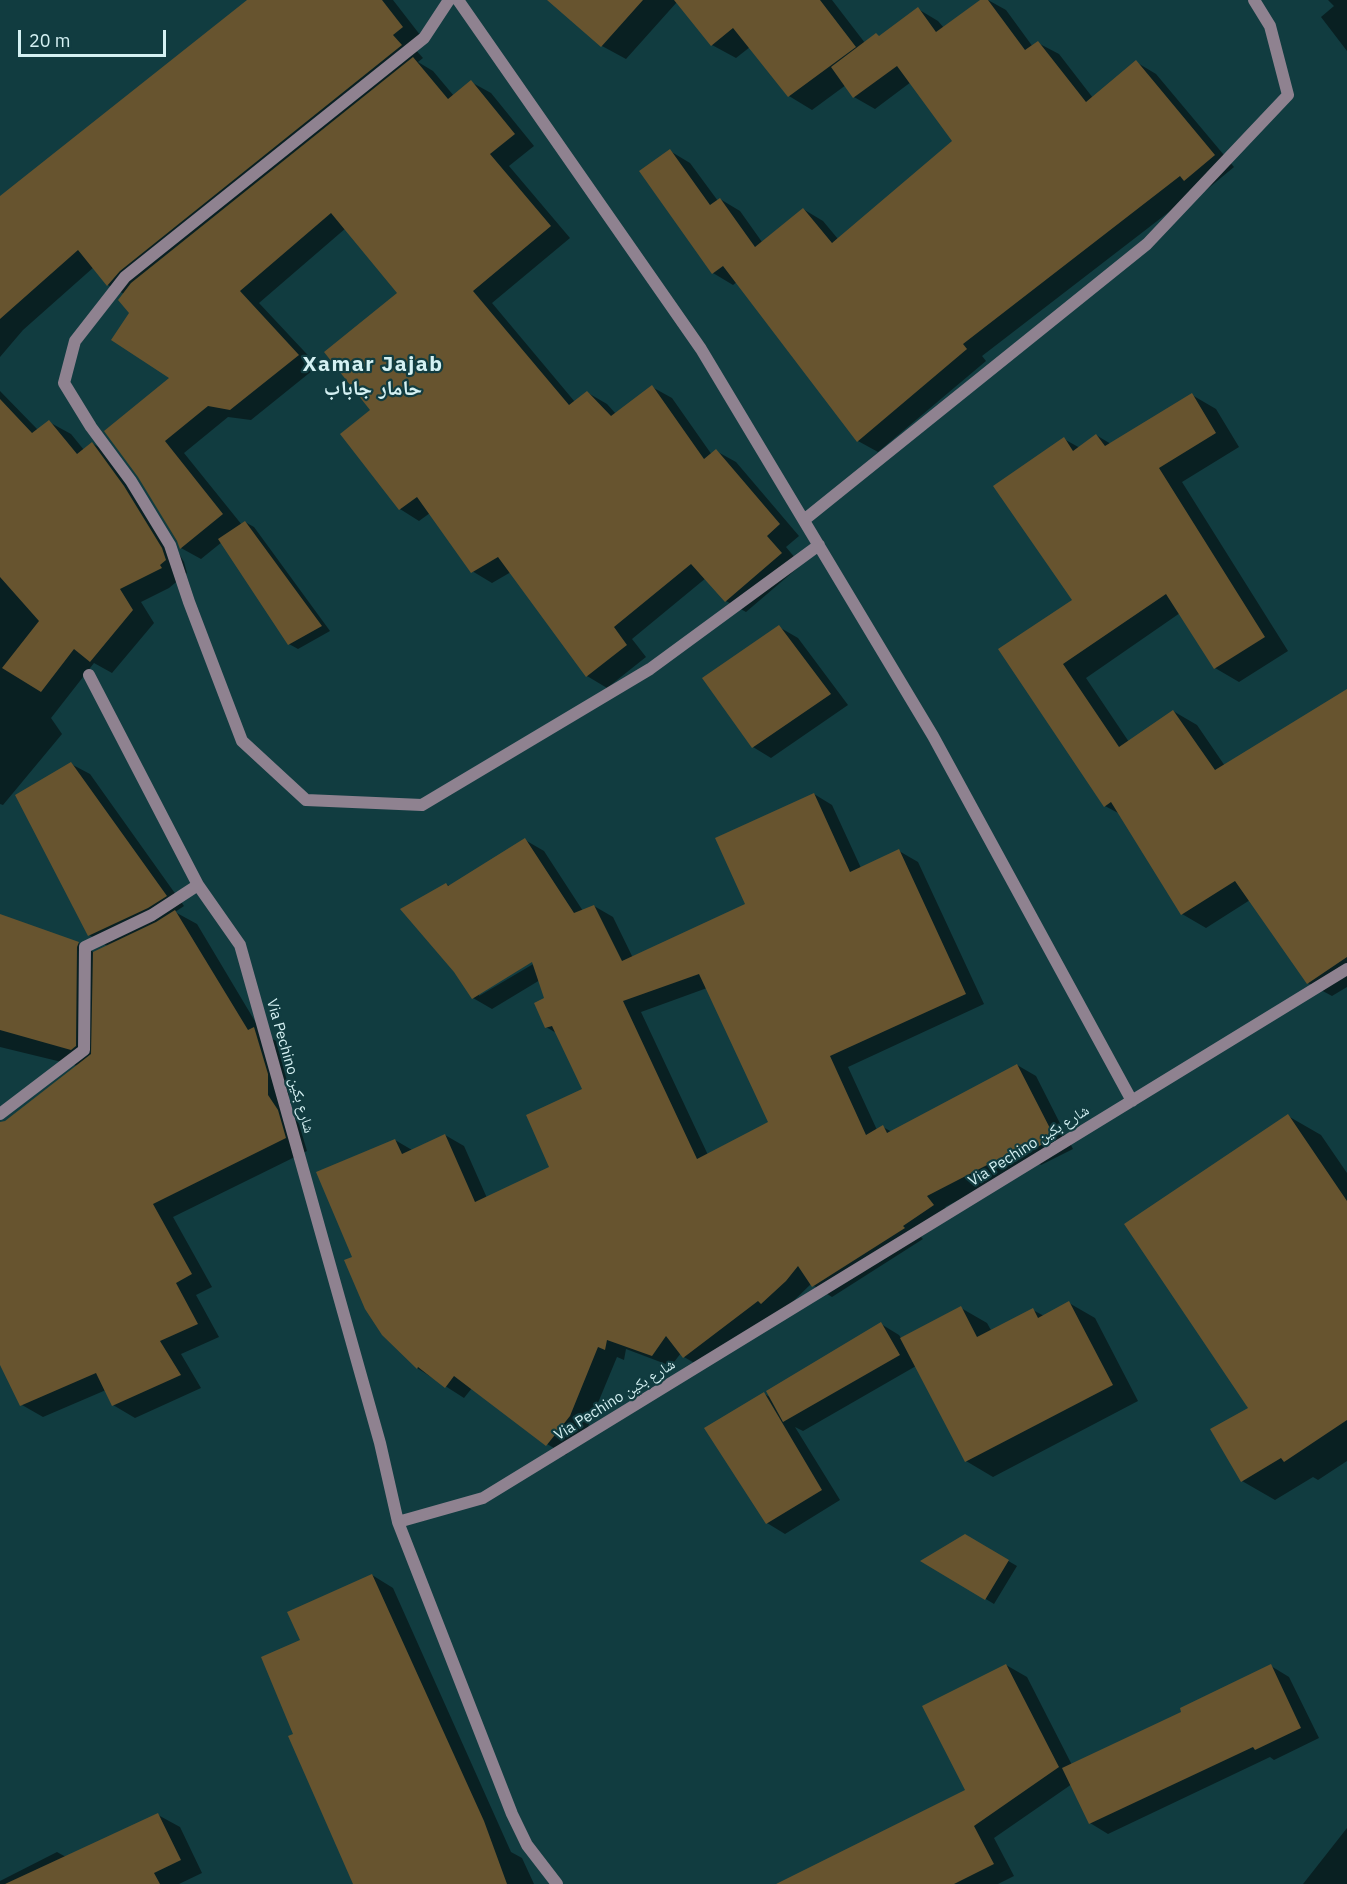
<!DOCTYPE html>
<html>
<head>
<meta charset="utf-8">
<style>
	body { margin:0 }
	#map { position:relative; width:1347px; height:1884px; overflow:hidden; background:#113c40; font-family:"IBM Plex Sans",sans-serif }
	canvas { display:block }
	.scale { position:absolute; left:18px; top:30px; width:148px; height:27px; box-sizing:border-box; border:3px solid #d5f1f3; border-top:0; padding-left:8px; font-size:18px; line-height:21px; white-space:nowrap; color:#d5f1f3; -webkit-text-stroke:4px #113c40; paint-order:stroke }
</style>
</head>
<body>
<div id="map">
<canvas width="1347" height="1884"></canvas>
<div class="scale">20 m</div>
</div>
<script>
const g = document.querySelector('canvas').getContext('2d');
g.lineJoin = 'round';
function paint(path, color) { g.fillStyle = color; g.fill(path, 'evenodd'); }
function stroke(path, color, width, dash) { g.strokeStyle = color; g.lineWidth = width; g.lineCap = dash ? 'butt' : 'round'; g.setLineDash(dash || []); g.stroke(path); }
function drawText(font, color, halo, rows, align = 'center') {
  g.font = font + ' "IBM Plex Sans","Noto Naskh Arabic",sans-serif'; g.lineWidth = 4.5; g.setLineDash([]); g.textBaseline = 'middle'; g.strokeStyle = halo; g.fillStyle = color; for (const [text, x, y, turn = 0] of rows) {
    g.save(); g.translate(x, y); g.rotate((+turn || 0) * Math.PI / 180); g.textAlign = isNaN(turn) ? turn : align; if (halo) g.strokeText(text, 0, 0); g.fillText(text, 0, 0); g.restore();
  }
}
const shadow = new Path2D(`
	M 249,0 L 393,0 L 424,40 L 414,48 L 423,58 L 418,62 L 433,71 L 454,96 L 471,82 L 491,93 L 534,146 L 509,166 L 570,238 L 492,303 L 575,402 L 588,393 L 607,404 L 616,414 L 652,387 L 672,398 L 712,455 L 716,451 L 736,462 L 799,536 L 786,547 L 801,565 L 746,612 L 726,601 L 706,578 L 632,639 L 646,657 L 607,688 L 587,676 L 511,572 L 492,583 L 472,571 L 430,513 L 419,521 L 400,509 L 373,410 L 400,293 L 346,228 L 259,303 L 318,366 L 251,420 L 228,417 L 184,453 L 242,525 L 245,522 L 254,527 L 330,631 L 298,649 L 289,644 L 222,542 L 201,559 L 181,548 L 139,476 L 171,378 L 131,313 L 124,294 L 108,285 L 94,267 L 23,330 L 0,357 L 0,198 Z
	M 564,0 L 832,0 L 865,43 L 880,37 L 918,9 L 938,21 L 944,28 L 983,0 L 988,0 L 1006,10 L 1033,47 L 1038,43 L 1059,54 L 1093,98 L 1136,62 L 1156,74 L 1234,167 L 1205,191 L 1200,188 L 982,356 L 986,361 L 878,452 L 858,441 L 737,282 L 733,285 L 713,273 L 670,151 L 690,163 L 718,201 L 720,199 L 740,211 L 762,242 L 803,209 L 823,221 L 838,239 L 954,141 L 911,82 L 875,109 L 854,97 L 846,85 L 812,110 L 789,96 L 750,47 L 736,58 L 712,45 L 677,2 L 626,59 L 602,46 L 558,7 Z
	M 1328,0 L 1347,0 L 1347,51 L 1321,17 L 1334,6 Z
	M 0,391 L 38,430 L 49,422 L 71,434 L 84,450 L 92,443 L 113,456 L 146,500 L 184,562 L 187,573 L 169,588 L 141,602 L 154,623 L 112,673 L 94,663 L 51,718 L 62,734 L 3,805 L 0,804 Z
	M 1192,395 L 1216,409 L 1239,447 L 1182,482 L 1288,651 L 1239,682 L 1215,668 L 1180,613 L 1086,678 L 1129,742 L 1173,711 L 1197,725 L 1225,766 L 1347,695 L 1347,987 L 1332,996 L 1308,983 L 1250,900 L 1206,928 L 1182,914 L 1120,814 L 1105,806 L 1000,650 L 1074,600 L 1064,439 L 1080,448 L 1096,435 L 1111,444 Z
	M 779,627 L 798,638 L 848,705 L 771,758 L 753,747 Z
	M 71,764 L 90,774 L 184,906 L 175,912 L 197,924 L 262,1033 L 276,1041 L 289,1088 L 289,1109 L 299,1124 L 307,1151 L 173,1217 L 212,1287 L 196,1295 L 219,1337 L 181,1354 L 201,1388 L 135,1418 L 113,1405 L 106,1390 L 43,1417 L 22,1405 L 0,1362 L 0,1124 L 6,1122 L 78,1066 L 0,1047 L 0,916 L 78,943 L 95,953 L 109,947 L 89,935 Z
	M 814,794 L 832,805 L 861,868 L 899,851 L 918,862 L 984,1004 L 848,1067 L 877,1130 L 883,1127 L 892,1132 L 1017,1065 L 1036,1076 L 1073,1149 L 1041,1165 L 1035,1161 L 945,1207 L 952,1216 L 921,1237 L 923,1239 L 832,1297 L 811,1284 L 780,1314 L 703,1368 L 684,1357 L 681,1353 L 671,1366 L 626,1349 L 624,1360 L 617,1357 L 588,1427 L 566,1455 L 547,1444 L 472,1388 L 464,1398 L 417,1368 L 354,1258 L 395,1140 L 412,1150 L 445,1135 L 464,1146 L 487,1198 L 551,1167 L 584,1089 L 558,1034 L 546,1027 L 545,999 L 540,980 L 492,1009 L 473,998 L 446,884 L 450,886 L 525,840 L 544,851 L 583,911 L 594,906 L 613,917 L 633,958 L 747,904 ZM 538,957 L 540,960 L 479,996 L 479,993 ZM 707,988 L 770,1123 L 708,1155 L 641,1012 Z
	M 1288,1116 L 1321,1135 L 1347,1173 L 1347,1461 L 1318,1480 L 1313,1477 L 1275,1500 L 1242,1481 Z
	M 1069,1303 L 1095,1318 L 1138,1401 L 993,1477 L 966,1461 L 916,1366 L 803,1431 L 795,1427 L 840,1500 L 785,1534 L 767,1523 L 706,1428 L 764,1394 L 772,1398 L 881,1324 L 899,1335 L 901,1338 L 961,1308 L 987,1323 L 992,1332 L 1033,1310 L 1044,1316 Z
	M 965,1536 L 1017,1566 L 994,1604 L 923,1561 Z
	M 372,1575 L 393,1588 L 511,1852 L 522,1858 L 534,1884 L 378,1884 L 295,1735 L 302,1641 Z
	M 1006,1665 L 1027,1677 L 1072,1765 L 1183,1712 L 1271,1666 L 1289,1677 L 1319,1738 L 1274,1760 L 1270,1757 L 1108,1834 L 1090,1823 L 1072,1784 L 994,1838 L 1014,1876 L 998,1884 L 836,1884 L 967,1791 Z
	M 158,1815 L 180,1827 L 202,1873 L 179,1884 L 0,1884 L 0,1881 L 57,1852 L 66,1857 Z
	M 1347,1828 L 1347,1884 L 1303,1884 Z`);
const building = new Path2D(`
	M 247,0 L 382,0 L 403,27 L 393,35 L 402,45 L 120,271 L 107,286 L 78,250 L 0,319 L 0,196 Z
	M 547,0 L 643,0 L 601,47 Z
	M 674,0 L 820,0 L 856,47 L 788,97 L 733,28 L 711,46 Z
	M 980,0 L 988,0 L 1025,50 L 1038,41 L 1086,102 L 1136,60 L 1215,155 L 1184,181 L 1180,176 L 963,344 L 967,349 L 857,442 L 723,266 L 712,274 L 639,171 L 670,149 L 710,205 L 720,198 L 755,247 L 803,208 L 832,243 L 952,141 L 897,66 L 853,98 L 831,67 L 876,33 L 879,36 L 918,7 L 936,32 Z
	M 413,57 L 448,99 L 471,80 L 515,134 L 490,154 L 551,226 L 473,291 L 569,405 L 587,391 L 611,416 L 652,385 L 704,459 L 716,449 L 780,524 L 767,536 L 782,553 L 725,602 L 691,564 L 614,627 L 627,645 L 586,677 L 498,557 L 471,573 L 417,497 L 399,510 L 340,434 L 370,410 L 324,352 L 397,293 L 331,213 L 240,291 L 299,355 L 230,410 L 208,406 L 165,441 L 223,514 L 180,549 L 177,541 L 138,477 L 104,431 L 169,378 L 111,340 L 129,313 L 118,300 L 131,283 Z
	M 1192,393 L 1216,433 L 1159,468 L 1265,637 L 1214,669 L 1166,594 L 1063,664 L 1119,747 L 1173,710 L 1215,770 L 1347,689 L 1347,957 L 1307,984 L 1235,881 L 1181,915 L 1111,802 L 1104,807 L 998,649 L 1072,600 L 993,486 L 1064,437 L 1073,451 L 1096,434 L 1105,446 Z
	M 0,399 L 32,433 L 49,420 L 77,454 L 92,442 L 124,486 L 162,548 L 166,560 L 160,565 L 162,568 L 120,589 L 133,610 L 90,662 L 74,649 L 41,692 L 2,668 L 39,621 L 0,577 Z
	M 245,521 L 322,626 L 288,645 L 218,539 Z
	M 779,625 L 831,694 L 752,748 L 702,678 Z
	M 71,762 L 167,896 L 148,908 L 88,936 L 15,795 Z
	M 814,793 L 850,872 L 899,849 L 966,994 L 830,1056 L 866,1135 L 883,1125 L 887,1133 L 1017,1064 L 1055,1138 L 1021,1155 L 1018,1149 L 927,1196 L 934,1205 L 903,1226 L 905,1228 L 812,1287 L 798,1266 L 786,1281 L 761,1304 L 758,1301 L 683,1358 L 666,1336 L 652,1356 L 607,1340 L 605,1350 L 598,1347 L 570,1416 L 546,1446 L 454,1376 L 445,1388 L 418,1367 L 417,1369 L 382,1335 L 365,1309 L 344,1260 L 352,1257 L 316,1172 L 395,1139 L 402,1154 L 445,1134 L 475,1202 L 549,1167 L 526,1115 L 582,1089 L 552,1026 L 545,1028 L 534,1003 L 544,998 L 532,962 L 472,999 L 454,972 L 400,909 L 446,883 L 448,886 L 525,838 L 574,913 L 594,905 L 622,961 L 745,904 L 715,838 ZM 699,974 L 768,1122 L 697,1159 L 623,1001 Z
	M 175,910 L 248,1030 L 254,1027 L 268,1074 L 268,1095 L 278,1110 L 286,1138 L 153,1204 L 192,1274 L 176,1283 L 198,1324 L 160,1341 L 181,1375 L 112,1406 L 96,1373 L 20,1406 L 0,1365 L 0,1122 L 5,1121 L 91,1054 L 93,952 L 156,922 Z
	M 0,914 L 79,942 L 77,947 L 76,1046 L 71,1050 L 0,1030 Z
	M 1288,1114 L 1347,1201 L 1347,1420 L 1284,1462 L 1281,1458 L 1241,1482 L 1210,1429 L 1248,1408 L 1124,1224 Z
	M 1069,1301 L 1113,1385 L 965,1462 L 900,1338 L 961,1306 L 977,1337 L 1033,1308 L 1038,1318 Z
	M 881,1322 L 900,1355 L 783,1422 L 766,1391 Z
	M 764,1392 L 822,1490 L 766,1524 L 704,1428 Z
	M 965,1534 L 1009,1560 L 985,1600 L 920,1561 Z
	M 372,1574 L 484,1821 L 507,1884 L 353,1884 L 288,1736 L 293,1734 L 261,1657 L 300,1640 L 287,1612 Z
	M 1006,1664 L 1059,1767 L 974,1826 L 994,1864 L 954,1884 L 776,1884 L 965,1790 L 922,1706 Z
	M 1271,1664 L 1301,1728 L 1255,1750 L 1253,1747 L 1089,1824 L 1062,1768 L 1181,1712 L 1180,1708 Z
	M 158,1813 L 181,1860 L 154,1873 L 160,1884 L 5,1884 Z`);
const minor = new Path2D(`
	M 449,0 L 424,38 L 125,277 L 75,341 L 64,383 L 91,427 L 131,481 L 170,545 L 189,602 L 242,741 L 306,800 L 422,805 L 650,669 L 819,545
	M 458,0 L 701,349 L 933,736 L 1132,1101
	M 804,520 L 1147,244 L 1288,95 L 1270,26 L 1254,0
	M 89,675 L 198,885 L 240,945 L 380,1443 L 398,1522 L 483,1498 L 1347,969
	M 0,1114 L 84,1050 L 85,947 L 152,915 L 198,885
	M 398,1522 L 512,1814 L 527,1845 L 557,1884`);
const streetNames = [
	["Via Pechino شارع بكين",290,1066,74],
	["Via Pechino شارع بكين",1029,1146,-32],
	["Via Pechino شارع بكين",615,1400,-32]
];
const districtNames = [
	["Xamar Jajab",373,365],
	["حامار جاباب",373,389]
];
paint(shadow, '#0007');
paint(building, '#67542f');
stroke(minor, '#8f8290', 12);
drawText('15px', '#d5f1f3', '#113c40', streetNames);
g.letterSpacing = '1.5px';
drawText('bold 21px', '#d5f1f3', '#113c40', districtNames);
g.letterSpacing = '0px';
</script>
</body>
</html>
